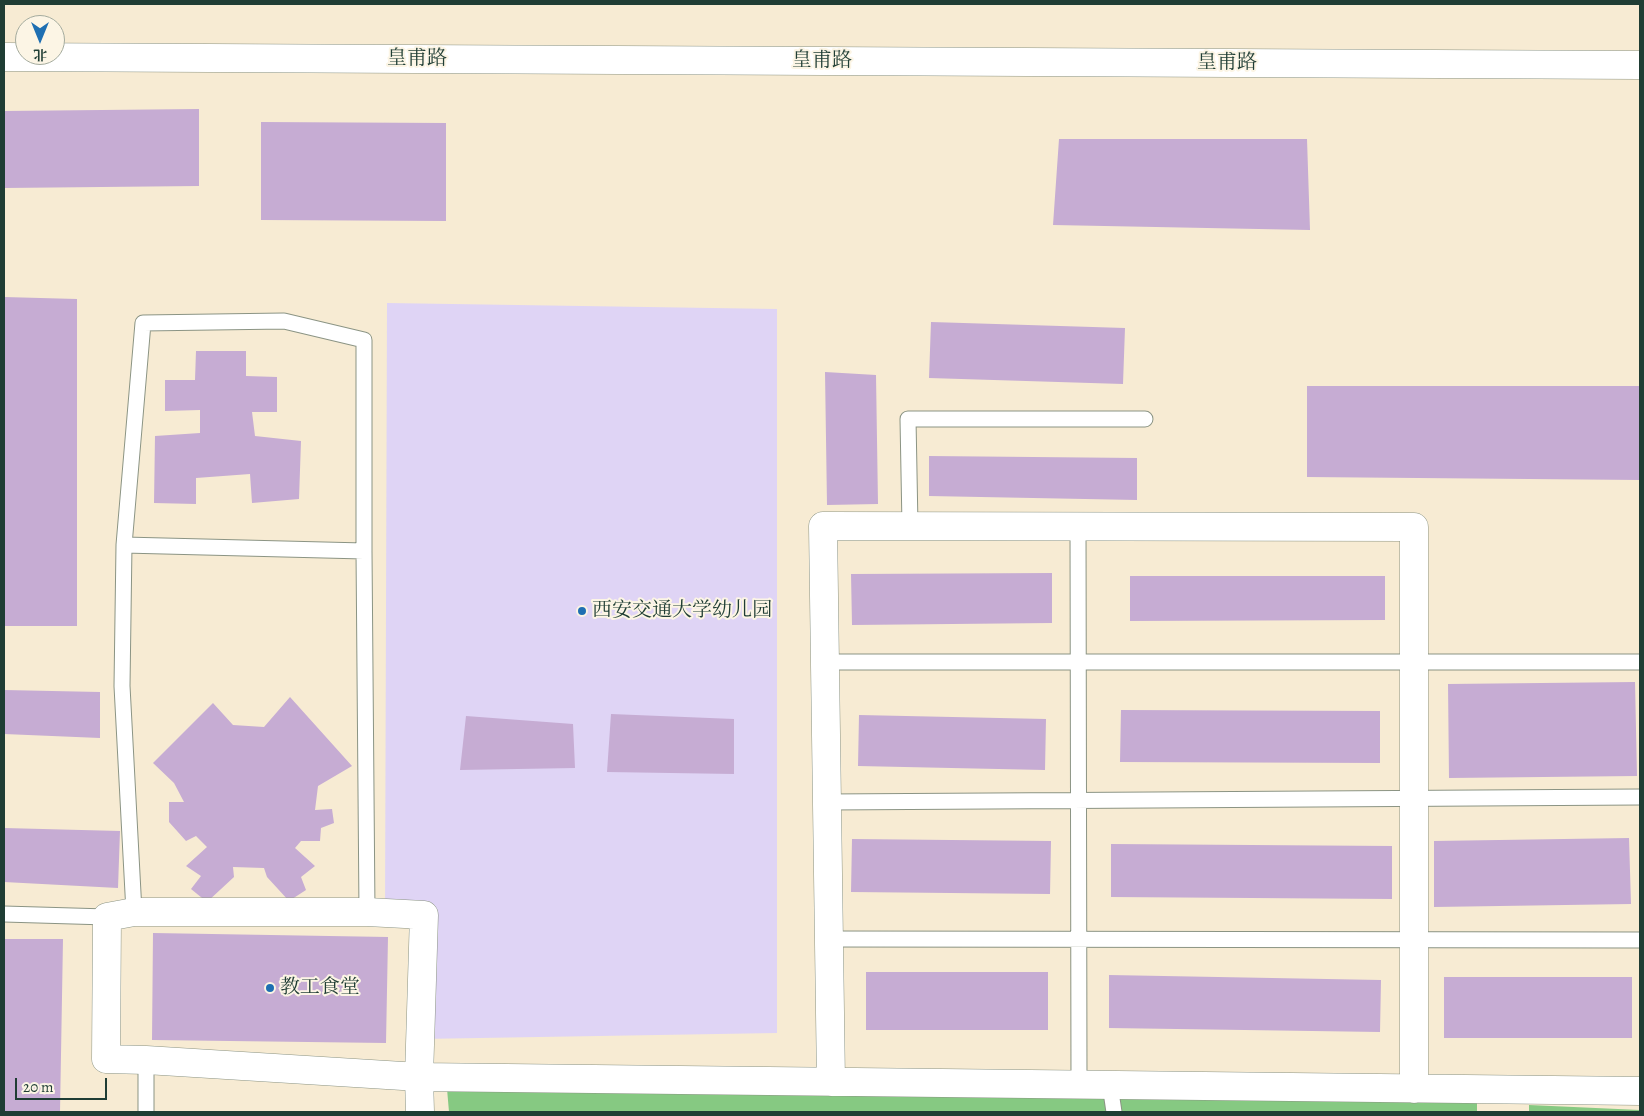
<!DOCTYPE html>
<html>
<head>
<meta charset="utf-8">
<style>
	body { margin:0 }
	#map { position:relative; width:1644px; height:1116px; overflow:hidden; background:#f7ebd3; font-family:Alegreya,"Noto Serif SC",serif }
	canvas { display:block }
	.frame { position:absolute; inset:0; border:5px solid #1f3d34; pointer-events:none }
	.north { position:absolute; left:15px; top:15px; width:50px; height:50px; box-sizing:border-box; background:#fcf5e5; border:1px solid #a4ab9e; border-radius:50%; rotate:180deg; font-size:14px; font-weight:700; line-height:20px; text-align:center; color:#1f3d34 }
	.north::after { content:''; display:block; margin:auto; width:18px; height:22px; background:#1f6fb2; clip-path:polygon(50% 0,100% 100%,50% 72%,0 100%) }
	.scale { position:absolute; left:15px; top:1078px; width:92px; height:22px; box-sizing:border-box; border:2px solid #1f3d34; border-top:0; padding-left:6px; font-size:15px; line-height:18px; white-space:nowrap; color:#1f3d34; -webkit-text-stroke:4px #fcf5e5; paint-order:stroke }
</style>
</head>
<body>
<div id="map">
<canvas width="1644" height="1116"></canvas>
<div class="frame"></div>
<div class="north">北</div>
<div class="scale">20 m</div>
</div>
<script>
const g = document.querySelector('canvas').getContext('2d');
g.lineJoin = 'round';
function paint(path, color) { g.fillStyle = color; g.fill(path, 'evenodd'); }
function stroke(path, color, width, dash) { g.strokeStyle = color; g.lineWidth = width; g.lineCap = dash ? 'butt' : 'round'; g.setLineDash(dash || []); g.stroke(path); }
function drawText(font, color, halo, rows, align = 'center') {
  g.font = font + ' Alegreya,"Noto Serif SC",serif'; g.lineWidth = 4; g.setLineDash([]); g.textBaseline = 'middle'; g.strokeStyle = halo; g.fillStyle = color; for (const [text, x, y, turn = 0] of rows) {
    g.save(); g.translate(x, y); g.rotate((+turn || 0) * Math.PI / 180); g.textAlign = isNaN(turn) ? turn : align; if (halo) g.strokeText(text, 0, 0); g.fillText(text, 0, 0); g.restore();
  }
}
const built = new Path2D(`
	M 387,303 L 777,309 L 777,1033 L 420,1039 L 423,915 L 385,913 Z`);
const green = new Path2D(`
	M 446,1077 L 1477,1090 L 1477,1112 L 449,1112 Z
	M 1529,1105 L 1640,1110 L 1640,1112 L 1529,1112 Z`);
const building = new Path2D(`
	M 199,109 L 199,186 L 4,188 L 4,111 Z
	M 261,122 L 446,123 L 446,221 L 261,220 Z
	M 1059,139 L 1307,139 L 1310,230 L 1053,225 Z
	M 4,297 L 77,299 L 77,626 L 4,626 Z
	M 931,322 L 1125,328 L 1123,384 L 929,378 Z
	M 196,351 L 246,351 L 246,376 L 277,377 L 277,412 L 252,412 L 255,436 L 301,441 L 299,499 L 252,503 L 250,474 L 196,478 L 196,504 L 154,503 L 155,436 L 200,433 L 200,410 L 165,411 L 165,380 L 195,380 Z
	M 825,372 L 876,375 L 878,504 L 827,505 Z
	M 1307,386 L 1640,386 L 1640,480 L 1307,477 Z
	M 929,456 L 1137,458 L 1137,500 L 929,496 Z
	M 1052,573 L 1052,623 L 852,625 L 851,574 Z
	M 1130,576 L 1385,576 L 1385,620 L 1130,621 Z
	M 1635,682 L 1637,776 L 1449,778 L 1448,684 Z
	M 4,690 L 100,692 L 100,738 L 4,734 Z
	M 290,697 L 352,766 L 318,786 L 315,810 L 332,809 L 334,823 L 321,828 L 320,841 L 301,841 L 295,848 L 315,866 L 301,877 L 306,890 L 289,901 L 267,877 L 264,868 L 233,867 L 234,877 L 207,902 L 191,889 L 201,876 L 186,866 L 207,847 L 196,836 L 186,841 L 169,822 L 169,802 L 184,802 L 174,783 L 153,763 L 213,703 L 233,725 L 264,727 Z
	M 1121,710 L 1380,711 L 1380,763 L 1120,762 Z
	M 611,714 L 734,719 L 734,774 L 607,772 Z
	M 859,715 L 1046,719 L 1045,770 L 858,766 Z
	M 466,716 L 573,724 L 575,768 L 460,770 Z
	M 4,828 L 120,831 L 118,888 L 4,882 Z
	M 1629,838 L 1631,904 L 1434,907 L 1434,841 Z
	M 852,839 L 1051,841 L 1050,894 L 851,892 Z
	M 1111,844 L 1392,846 L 1392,899 L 1111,897 Z
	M 153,933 L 388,937 L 386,1043 L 152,1040 Z
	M 4,939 L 63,939 L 60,1112 L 4,1112 Z
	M 866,972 L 1048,972 L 1048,1030 L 866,1030 Z
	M 1109,975 L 1381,980 L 1380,1032 L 1109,1028 Z
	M 1444,977 L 1632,977 L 1632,1038 L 1444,1038 Z`);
const service = new Path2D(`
	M 910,526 L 908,419 L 1145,419
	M 1078,526 L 1079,1085
	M 124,545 L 143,323 L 284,321 L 364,340 L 364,551
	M 826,662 L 1640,662
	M 828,802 L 1640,797
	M 134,912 L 122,686 L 124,545 L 364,551 L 367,912
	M 4,914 L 107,917
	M 830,939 L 1640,940
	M 146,1060 L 146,1112
	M 1110,1085 L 1114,1112`);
const minor = new Path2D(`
	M 4,57 L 1640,65
	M 831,1082 L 823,526 L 1414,527 L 1414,1089
	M 420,1112 L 419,1077 L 146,1060 L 106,1059 L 107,917 L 134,912 L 367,912 L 424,915 L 419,1077 L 1640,1091`);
const markers = [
	[582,611,5,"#1f6fb2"],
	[270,988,5,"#1f6fb2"]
];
const streetNames = [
	["皇甫路",417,59],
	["皇甫路",822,61],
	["皇甫路",1227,63]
];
const poiNames = [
	["西安交通大学幼儿园",592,611],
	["教工食堂",280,988]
];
paint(built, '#dfd4f5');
paint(green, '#86c982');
paint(building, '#c6acd3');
stroke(service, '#8b9484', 17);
stroke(minor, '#8b9484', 29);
stroke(service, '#fff', 15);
stroke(minor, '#fff', 28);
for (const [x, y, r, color] of markers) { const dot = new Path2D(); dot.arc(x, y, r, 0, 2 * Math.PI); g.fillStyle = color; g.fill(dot); stroke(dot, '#fcf5e5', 2); }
drawText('20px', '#1f3d34', '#fcf5e5', streetNames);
drawText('20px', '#1f3d34', '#fcf5e5', poiNames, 'left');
</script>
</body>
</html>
